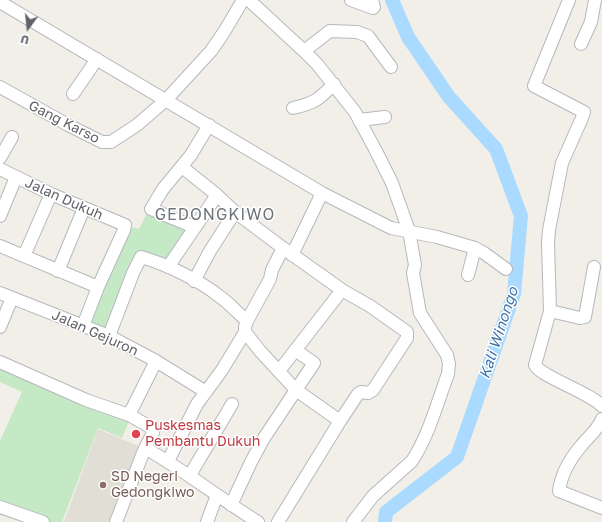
<!DOCTYPE html>
<html>
<head>
<meta charset="utf-8">
<style>
	body { margin:0 }
	#map { position:relative; width:602px; height:522px; overflow:hidden; background:#f1efe8; font-family:"Golos Text",sans-serif }
	canvas { display:block }
	.north { position:absolute; left:8px; top:8px; width:40px; height:40px; -webkit-text-stroke:3px #fff; paint-order:stroke; rotate:195deg; font-size:11px; font-weight:700; line-height:16px; text-align:center; color:#5f6368 }
	.north::after { content:''; display:block; margin:auto; width:14px; height:18px; background:#5f6368; clip-path:polygon(50% 0,100% 100%,50% 72%,0 100%) }
</style>
</head>
<body>
<div id="map">
<canvas width="602" height="522"></canvas>
<div class="north">U</div>
</div>
<script>
const g = document.querySelector('canvas').getContext('2d');
g.lineJoin = 'round';
function paint(path, color) { g.fillStyle = color; g.fill(path, 'evenodd'); }
function stroke(path, color, width, dash) { g.strokeStyle = color; g.lineWidth = width; g.lineCap = dash ? 'butt' : 'round'; g.setLineDash(dash || []); g.stroke(path); }
function drawText(font, color, halo, rows, align = 'center') {
  g.font = font + ' "Golos Text",sans-serif'; g.lineWidth = 3; g.setLineDash([]); g.textBaseline = 'middle'; g.strokeStyle = halo; g.fillStyle = color; for (const [text, x, y, turn = 0] of rows) {
    g.save(); g.translate(x, y); g.rotate((+turn || 0) * Math.PI / 180); g.textAlign = isNaN(turn) ? turn : align; if (halo) g.strokeText(text, 0, 0); g.fillText(text, 0, 0); g.restore();
  }
}
const education = new Path2D(`
	M 98,429 L 143,448 L 114,522 L 64,522 Z`);
const green = new Path2D(`
	M 149,209 L 188,227 L 163,266 L 142,257 L 106,331 L 85,323 L 128,226 L 139,229 Z
	M 0,364 L 130,419 L 122,438 L 98,428 L 62,522 L 51,522 L 0,503 L 0,441 L 22,392 L 0,382 Z`);
const river = new Path2D(`
	M 385,522 L 386,512 L 457,457 L 514,294 L 521,216 L 496,149 L 449,97 L 408,37 L 392,0`);
const minor = new Path2D(`
	M 249,0 L 304,51 L 317,64 L 355,112 L 376,151 L 392,183 L 409,231 L 415,265 L 413,273 L 420,313 L 447,355 L 449,364 L 448,374 C 437,403 429,435 412,461 L 373,496 L 353,522
	M 351,0 L 373,8 L 374,7 L 372,0
	M 569,0 L 534,86 L 584,112 L 582,118 L 562,163 L 549,230 L 548,243 L 550,311 L 535,365 C 541,377 589,392 602,406
	M 0,2 L 322,193 L 391,228 L 437,237 L 475,248 L 484,253 L 506,269
	M 581,44 L 591,22 L 595,0
	M 304,51 L 330,31 L 357,32 L 368,36 L 391,67
	M 0,87 L 68,125 L 102,142 L 111,142 L 137,125 L 166,100 L 211,51 L 224,32 L 243,0
	M 73,94 L 97,59
	M 293,108 C 315,103 318,100 334,84
	M 359,120 L 385,117
	M 0,158 L 12,137
	M 182,167 L 217,195
	M 0,169 L 51,194 L 125,225 L 124,230 L 98,287 L 83,326
	M 0,216 L 16,177
	M 194,227 L 151,209 L 163,189 L 191,155 L 209,125
	M 0,246 L 98,287
	M 292,255 L 322,193
	M 24,256 L 51,194
	M 168,267 L 217,195 L 235,212 L 283,248 L 342,290 L 370,306 L 407,332 L 407,338 L 373,390 L 368,393 L 361,392 L 358,394 L 340,421 L 278,522
	M 58,271 L 84,208
	M 468,275 L 475,248
	M 194,281 L 210,251 L 235,212
	M 0,293 L 109,336 L 156,361 L 206,392
	M 550,311 L 580,318 L 585,317 L 594,267
	M 0,327 L 12,298
	M 245,332 L 260,351 L 296,390 L 340,421
	M 109,336 L 133,273 L 141,257 C 166,264 199,280 219,296 C 229,303 238,313 247,321
	M 0,362 L 86,400 L 129,415 L 152,428 L 153,433 L 145,448 L 116,522
	M 279,371 L 342,290
	M 129,415 L 156,361
	M 602,419 C 598,430 588,437 581,446 C 570,459 561,475 559,491 L 602,508
	M 145,448 C 184,470 219,498 258,522
	M 168,461 L 197,404 L 222,370 L 245,332 L 245,327 L 247,321 L 270,279 L 272,270 L 283,248
	M 190,475 L 232,404
	M 231,505 L 251,462 L 264,438 L 314,363 L 295,350
	M 0,507 L 43,522
	M 207,522 L 217,495`);
const markers = [
	[136,434,5,"#e0444e"],
	[103,485,4,"#8d6e63"]
];
const streetNames = [
	["Gang Karso",64,122,27],
	["Jalan Dukuh",64,199,24],
	["Jalan Gejuron",95,333,24]
];
const healthNames = [
	["Puskesmas",145,426],
	["Pembantu Dukuh",145,442]
];
const educationNames = [
	["SD Negeri",111,477],
	["Gedongkiwo",111,493]
];
const waterNames = [
	["Kali Winongo",499,333,-72]
];
const quarterNames = [
	["GEDONGKIWO",215,215]
];
paint(education, '#e1ded6');
paint(green, '#c5e8c5');
stroke(river, '#aadaff', 14);
stroke(minor, '#b5b8bc', 14);
stroke(minor, '#fff', 12);
for (const [x, y, r, color] of markers) { const dot = new Path2D(); dot.arc(x, y, r, 0, 2 * Math.PI); g.fillStyle = color; g.fill(dot); stroke(dot, '#fff', 1.5); }
drawText('14px', '#5f6368', '#fff', streetNames);
drawText('14px', '#be3a42', '#fff', healthNames, 'left');
drawText('14px', '#785e54', '#fff', educationNames, 'left');
drawText('italic 15px', '#4174aa', '#fff', waterNames);
g.letterSpacing = '1px';
drawText('16px', '#70757a', '#fff', quarterNames);
g.letterSpacing = '0px';
</script>
</body>
</html>
